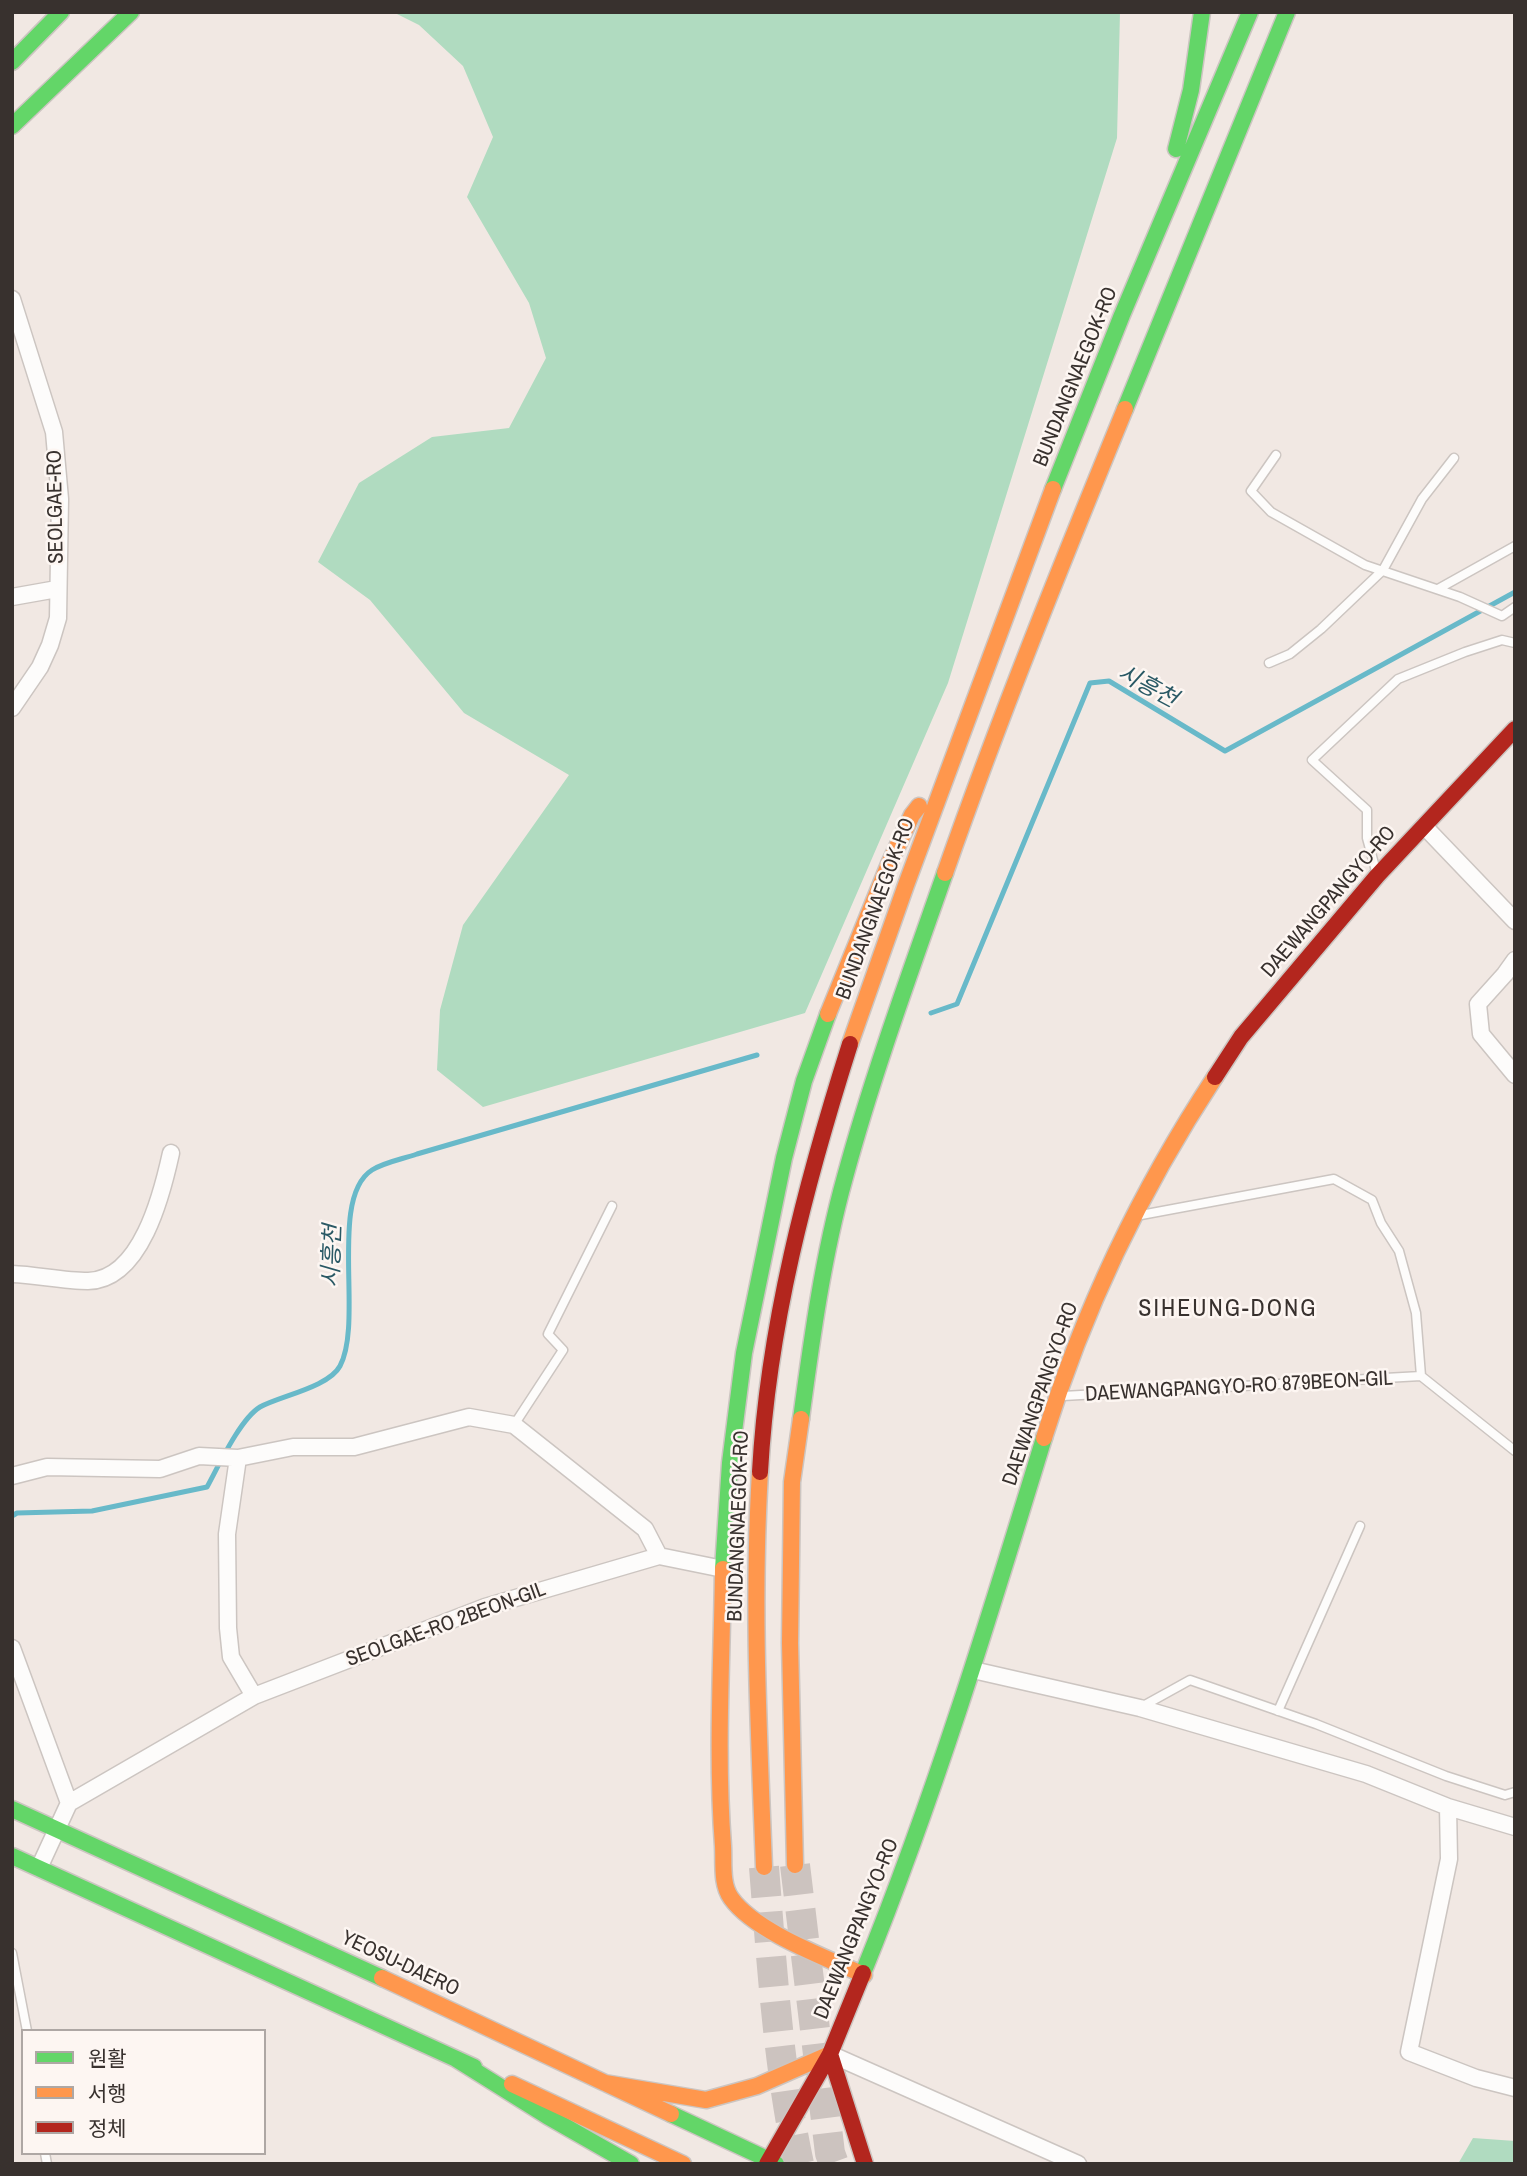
<!DOCTYPE html>
<html>
<head>
<meta charset="utf-8">
<style>
	body { margin:0 }
	#map { position:relative; width:1527px; height:2176px; overflow:hidden; background:#f1e8e3; font-family:"Archivo Narrow","Noto Sans KR",sans-serif }
	canvas { display:block }
	.frame { position:absolute; inset:0; border:14px solid #38312e; pointer-events:none }
	.legend { position:absolute; left:21px; top:2029px; width:245px; height:126px; box-sizing:border-box; background:#fdf6f2; border:2px solid #aea7a4; margin:0; padding:9px 12px; list-style:none; font-size:21px; color:#38312e }
	.legend li { display:flex; align-items:center; gap:14px; height:35px }
	.legend b { width:35px; border:2px solid #aea7a4 }
</style>
</head>
<body>
<div id="map">
<canvas width="1527" height="2176"></canvas>
<div class="frame"></div>
<ul class="legend">
<li><b style="height:9px;background:#63d668"></b>원활</li>
<li><b style="height:9px;background:#ff974d"></b>서행</li>
<li><b style="height:9px;background:#b3261e"></b>정체</li>
</ul>
</div>
<script>
const g = document.querySelector('canvas').getContext('2d');
g.lineJoin = 'round';
function paint(path, color) { g.fillStyle = color; g.fill(path, 'evenodd'); }
function stroke(path, color, width, dash) { g.strokeStyle = color; g.lineWidth = width; g.lineCap = dash ? 'butt' : 'round'; g.setLineDash(dash || []); g.stroke(path); }
function drawText(font, color, halo, rows, align = 'center') {
  g.font = font + ' "Archivo Narrow","Noto Sans KR",sans-serif'; g.lineWidth = 5; g.setLineDash([]); g.textBaseline = 'middle'; g.strokeStyle = halo; g.fillStyle = color; for (const [text, x, y, turn = 0] of rows) {
    g.save(); g.translate(x, y); g.rotate((+turn || 0) * Math.PI / 180); g.textAlign = isNaN(turn) ? turn : align; if (halo) g.strokeText(text, 0, 0); g.fillText(text, 0, 0); g.restore();
  }
}
const forest = new Path2D(`
	M 393,12 L 1120,12 L 1117,138 L 948,683 L 805,1013 L 483,1107 L 437,1070 L 440,1010 L 463,925 L 569,775 L 464,713 L 370,600 L 318,562 L 359,483 L 432,437 L 509,428 L 546,358 L 529,303 L 467,197 L 493,137 L 463,66 L 419,25 Z
	M 1473,2138 L 1515,2141 L 1515,2164 L 1458,2164 Z`);
const stream = new Path2D(`
	M 931,1013 L 957,1004 L 1090,683 L 1109,681 L 1225,751 L 1515,592
	M 12,1516 L 17,1513 L 92,1511 L 207,1487 C 218,1467 240,1419 260,1407 C 280,1396 329,1387 340,1366 C 364,1321 328,1198 372,1170 C 385,1162 403,1159 417,1154 L 757,1055`);
const highwayTunnel = new Path2D(`
	M 795,1865 L 830,2153 L 834,2164
	M 764,1867 C 772,1967 778,2066 799,2164`);
const lane = new Path2D(`
	M 1276,455 L 1251,491 L 1271,512 L 1365,565 L 1460,597 L 1502,616 L 1515,607
	M 1438,589 L 1515,546
	M 1269,663 L 1290,654 L 1321,629 L 1383,570 L 1422,499 L 1454,458
	M 1376,871 L 1367,838 L 1367,810 L 1312,760 L 1398,679 L 1465,652 L 1502,640 L 1515,643
	M 1421,1376 L 1515,1451
	M 1063,1396 L 1421,1376 L 1416,1313 L 1399,1251 L 1381,1223 L 1372,1200 L 1334,1179 L 1141,1215
	M 514,1425 L 563,1350 L 548,1334 L 612,1206
	M 1143,1706 L 1190,1680 L 1316,1724 L 1446,1776 L 1505,1795 L 1515,1792
	M 1278,1711 L 1360,1526
	M 12,1953 L 27,2031
	M 45,2153 L 47,2164`);
const street = new Path2D(`
	M 12,299 L 54,432 L 60,499 L 58,618 L 50,645 L 40,667 L 12,708
	M 12,597 L 57,589
	M 1424,826 L 1515,921
	M 1515,960 L 1505,974 L 1478,1004 L 1481,1034 L 1515,1075
	M 12,1274 C 37,1275 63,1281 88,1281 C 141,1280 162,1194 171,1153
	M 238,1458 L 227,1534 L 228,1628 L 231,1657 L 254,1696
	M 12,1476 L 47,1467 L 160,1469 L 199,1456 L 238,1458 L 293,1447 L 354,1447 L 469,1417 L 514,1425 L 645,1529 L 659,1556
	M 12,1648 L 69,1803 L 39,1868
	M 973,1670 L 1140,1708 L 1366,1774 L 1448,1807 L 1515,1827
	M 69,1803 L 254,1696 L 485,1607 L 659,1556 L 723,1569
	M 1448,1807 L 1449,1859 L 1409,2052 L 1476,2078 L 1515,2088
	M 830,2054 L 1078,2164`);
const fast = new Path2D(`
	M 12,62 L 61,12
	M 12,126 L 131,12
	M 1176,149 L 1191,90 L 1202,12
	M 1125,409 L 1287,12
	M 1053,489 L 1122,315 L 1250,12
	M 801,1419 C 812,1337 823,1256 845,1177 C 873,1074 910,973 945,873
	M 723,1569 L 730,1463 L 744,1353 L 784,1158 L 804,1081 L 828,1014
	M 12,1809 L 382,1978
	M 12,1856 L 474,2067
	M 863,1973 C 934,1798 989,1618 1044,1438
	M 456,2059 L 547,2116 L 631,2164
	M 671,2114 L 769,2160
	M 769,2160 L 776,2164`);
const slow = new Path2D(`
	M 945,873 C 1000,716 1062,563 1125,409
	M 828,1014 L 889,864 L 912,815 L 919,806
	M 850,1044 L 906,885 L 1053,489
	M 1044,1438 C 1083,1311 1142,1188 1215,1077
	M 760,1472 C 752,1604 759,1735 764,1867
	M 723,1569 C 722,1661 716,1754 723,1846 C 724,1863 721,1884 731,1898 C 755,1932 827,1958 864,1975
	M 795,1865 L 790,1643 L 792,1482 L 801,1419
	M 382,1978 L 671,2114
	M 605,2083 L 706,2100 L 757,2086 L 830,2054
	M 512,2084 L 683,2164`);
const jam = new Path2D(`
	M 1215,1077 L 1241,1037 L 1377,876 L 1515,729
	M 760,1472 C 768,1326 806,1183 850,1044
	M 830,2054 L 865,2164
	M 767,2164 L 830,2054 L 863,1973`);
const streetNames = [
	["BUNDANGNAEGOK-RO",1076,377,-68],
	["SEOLGAE-RO",56,507,-91],
	["DAEWANGPANGYO-RO",1329,902,-49],
	["BUNDANGNAEGOK-RO",876,909,-70],
	["DAEWANGPANGYO-RO 879BEON-GIL",1239,1387,-3],
	["DAEWANGPANGYO-RO",1041,1394,-71],
	["BUNDANGNAEGOK-RO",739,1526,-88],
	["SEOLGAE-RO 2BEON-GIL",446,1625,-20],
	["DAEWANGPANGYO-RO",857,1929,-68],
	["YEOSU-DAERO",400,1964,25]
];
const waterNames = [
	["시흥천",1147,687,28],
	["시흥천",333,1256,-88]
];
const quarterNames = [
	["SIHEUNG-DONG",1228,1310]
];
paint(forest, '#b0dbc0');
stroke(stream, '#68b9c9', 5);
stroke(highwayTunnel, '#ccc3bf', 30, [30, 15]);
stroke(lane, '#ccc5c1', 11);
stroke(street, '#ccc5c1', 19);
stroke(fast, '#ccc5c1', 19);
stroke(slow, '#ccc5c1', 19);
stroke(jam, '#ccc5c1', 19);
stroke(lane, '#fdfcfb', 8);
stroke(street, '#fdfcfb', 16);
stroke(fast, '#63d668', 16);
stroke(slow, '#ff974d', 16);
stroke(jam, '#b3261e', 16);
drawText('21px', '#38312e', '#fdf6f2', streetNames);
drawText('italic 23px', '#2a5965', '#fdf6f2', waterNames);
g.letterSpacing = '2px';
drawText('24px', '#38312e', '#fdf6f2', quarterNames);
g.letterSpacing = '0px';
</script>
</body>
</html>
